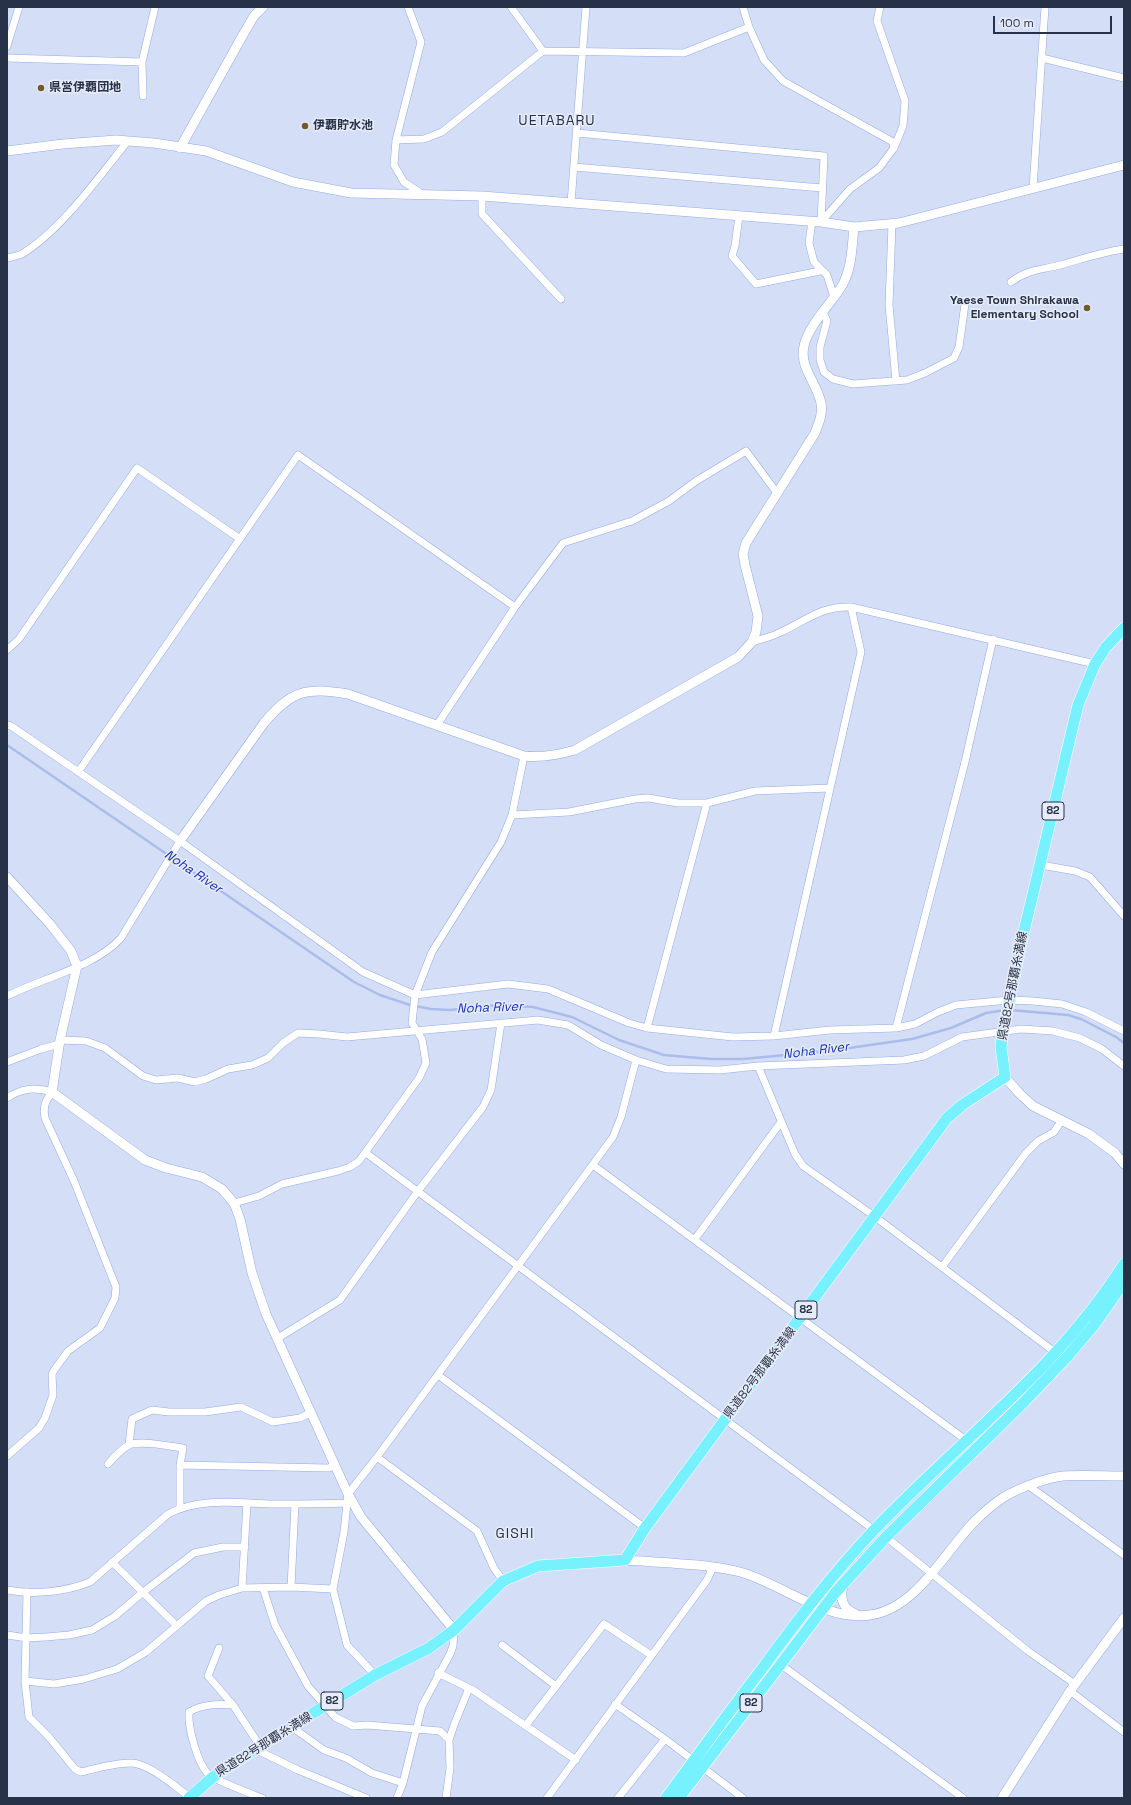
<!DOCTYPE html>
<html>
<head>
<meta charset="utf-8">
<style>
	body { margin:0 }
	#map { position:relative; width:1131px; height:1805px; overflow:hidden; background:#d4dff7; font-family:"Space Grotesk",sans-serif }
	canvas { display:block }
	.frame { position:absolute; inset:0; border:8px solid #273148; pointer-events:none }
	.scale { position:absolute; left:993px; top:16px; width:119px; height:18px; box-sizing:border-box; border:2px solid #273148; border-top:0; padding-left:5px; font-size:12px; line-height:14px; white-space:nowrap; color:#273148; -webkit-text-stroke:3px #e7ecf8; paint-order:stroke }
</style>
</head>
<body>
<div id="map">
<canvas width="1131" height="1805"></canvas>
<div class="frame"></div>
<div class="scale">100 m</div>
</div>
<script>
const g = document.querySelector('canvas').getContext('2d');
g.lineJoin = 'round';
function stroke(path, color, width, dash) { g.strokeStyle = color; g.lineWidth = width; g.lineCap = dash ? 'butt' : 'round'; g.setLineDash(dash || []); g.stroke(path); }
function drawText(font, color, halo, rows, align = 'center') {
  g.font = font + ' "Space Grotesk","Noto Sans JP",sans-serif'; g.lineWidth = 3; g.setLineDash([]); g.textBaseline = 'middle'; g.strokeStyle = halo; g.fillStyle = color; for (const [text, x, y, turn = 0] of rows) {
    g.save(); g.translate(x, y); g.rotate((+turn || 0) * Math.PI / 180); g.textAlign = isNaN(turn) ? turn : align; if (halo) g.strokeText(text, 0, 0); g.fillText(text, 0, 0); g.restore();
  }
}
const stream = new Path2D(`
	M 7,745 L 354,982 L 380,995 L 410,1005 L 431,1009 L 450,1010 L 498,1005 L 533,1007 L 572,1017 L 619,1040 L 664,1055 L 711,1059 L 743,1059 L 828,1051 L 912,1039 L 951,1028 L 986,1013 L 1005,1010
	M 1010,1010 L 1068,1015 L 1081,1019 L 1116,1037 L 1124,1043`);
const minor = new Path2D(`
	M 408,7 L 421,42 L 396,140 L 394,165 L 404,182 L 422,194
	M 511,7 L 543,51
	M 743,7 L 749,27 L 764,60 L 783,81 L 893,142 L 894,148
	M 7,46 L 19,7
	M 7,58 L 142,62
	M 1042,58 L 1124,78
	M 143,96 L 142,62 L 155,7
	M 577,133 L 824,156 L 821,222
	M 396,140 L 424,139 L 442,132 L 543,51 L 684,53 L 749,27
	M 574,167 L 822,188
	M 1033,188 L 1045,7
	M 482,196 L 482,214 L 561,299
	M 571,203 L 586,7
	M 739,216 L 735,246 L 732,256 L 756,284 L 820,271
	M 812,221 L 809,243 L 814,262 L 827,275 L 834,297
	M 821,222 L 850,189 L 879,168 L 894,148 L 903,126 L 905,101 L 877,21 L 880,7
	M 892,224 L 889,305 L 896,381
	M 7,258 C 12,257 17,256 22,254 C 61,230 98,178 127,142
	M 1011,282 C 1028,269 1041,270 1060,265 C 1082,259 1102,252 1124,249
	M 823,312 L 827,321 L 820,347 L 820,360 L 824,372 L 833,379 L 853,384 L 907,380 L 925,373 L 954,358 L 959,347 L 965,304
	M 752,642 C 761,639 772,637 781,632 C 807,620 821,606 851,607 L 1095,664
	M 7,650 L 19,639 L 137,468 L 240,539
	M 7,725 L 11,726 L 180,841 L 363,972 L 415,995 L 508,984 L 548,989 L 629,1023 L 647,1028 L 733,1037 L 774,1036 L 830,1030 L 896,1028 L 915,1024 L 938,1012 L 956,1005 L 1009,1000 L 1033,1001 L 1062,1004 L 1086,1012 L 1124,1031
	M 437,725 L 515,607 L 563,543 L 632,521 L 669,501 L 696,481 L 746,451 L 777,493
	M 78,772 L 298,455 L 515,607
	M 512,815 L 569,812 L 635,799 L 648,798 L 678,803 L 707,803 L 755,791 L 830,788
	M 1041,865 L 1075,871 L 1090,877 L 1124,916
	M 7,996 C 42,978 95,967 121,938 L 180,841
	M 647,1028 L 707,803
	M 896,1028 L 965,762 L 993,639
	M 774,1036 L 861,652 L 851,607
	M 60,1040 L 86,1041 L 105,1048 L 143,1076 L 156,1080 L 178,1078 L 195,1082 L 206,1079 L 228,1069 L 252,1065 L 268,1058 L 283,1043 L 298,1033 L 319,1034 L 347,1037 L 538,1020 L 568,1025 L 601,1045 L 636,1060 L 666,1069 L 720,1070 L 758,1066 L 904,1060 L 924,1056 L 962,1037 L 1021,1029 L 1053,1031 L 1080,1038 L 1102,1049 L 1124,1066
	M 7,1062 L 41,1049 L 60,1044
	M 758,1066 L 795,1154 L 803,1166 L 874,1216 L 1056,1353
	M 7,1098 C 22,1088 35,1087 52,1092 C 45,1101 43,1107 45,1118 L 74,1181 L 116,1287 L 115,1298 L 100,1328 L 68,1351 L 55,1369 L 52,1374 L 53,1395 L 45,1418 L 39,1428 L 7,1456
	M 366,1153 L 874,1530
	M 593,1165 L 967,1441
	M 234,1203 L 259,1196 L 282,1184 L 338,1171 L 350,1167 L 359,1161 L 419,1078 L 426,1063 L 422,1039 L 412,1023 L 415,995 L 432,952 L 501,842 L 512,815 L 524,756
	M 695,1239 L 781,1122
	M 942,1267 L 1026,1153 L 1038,1141 L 1054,1132 L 1062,1120
	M 278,1338 L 340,1300 L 418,1191 L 483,1107 L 491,1090 L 501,1023
	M 438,1375 L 645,1528
	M 129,1445 L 132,1419 L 152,1410 L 169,1412 L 205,1412 L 241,1407 L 273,1422 L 300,1418 L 310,1413
	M 377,1457 L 477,1531 L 494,1568 L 503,1581
	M 108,1464 C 114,1457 121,1449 129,1445 C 141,1440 169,1446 183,1448 L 180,1465 L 180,1508
	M 180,1465 L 329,1468 L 334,1465
	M 1029,1486 L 1124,1555
	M 886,1537 L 1028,1651 L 1075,1684
	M 112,1562 L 177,1626
	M 291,1587 L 295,1504
	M 242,1588 L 247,1503
	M 263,1588 L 275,1625 L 308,1686 L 335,1717 L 353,1726 L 367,1725 L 440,1731 L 449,1740 L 450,1768 L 446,1798
	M 7,1590 C 34,1595 65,1592 90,1582 L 168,1514 C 200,1497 237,1503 273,1504 C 297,1504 322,1504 346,1503
	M 27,1592 L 25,1681 L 54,1684 L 84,1679 L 117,1669 L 146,1652 L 206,1601 L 219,1595 L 242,1588 L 291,1587 L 333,1589
	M 7,1635 L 27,1638 L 46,1637 L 69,1635 L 92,1630 L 115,1616 L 142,1593 L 194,1553 L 223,1547 L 245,1547
	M 502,1645 L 556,1686
	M 219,1648 L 208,1676 L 233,1705
	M 780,1664 L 963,1798
	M 438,1673 L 473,1690 L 576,1760
	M 375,1675 L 347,1645 L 333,1589 L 344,1532 L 348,1494 L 377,1457 L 613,1137 L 621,1117 L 636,1060
	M 25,1681 L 29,1717 L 49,1737 L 75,1769 L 81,1772 C 97,1768 115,1763 131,1763 C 149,1763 175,1787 190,1797
	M 1070,1691 L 1124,1732
	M 615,1704 L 665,1739 L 743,1798
	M 526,1725 L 604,1624 L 651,1655
	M 292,1727 L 324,1750 L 346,1758 L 372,1773 L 403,1783
	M 449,1740 L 454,1725 L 469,1688
	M 260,1746 L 233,1705 C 217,1704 203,1704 189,1712 C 188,1728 197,1762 208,1774 C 214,1780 252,1794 262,1798
	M 255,1749 L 298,1770 L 366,1798
	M 397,1798 L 403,1783 L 422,1706 L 450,1654 L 453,1646 L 454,1630
	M 547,1798 L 707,1580 L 713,1567
	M 618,1798 L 665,1739`);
const tertiary = new Path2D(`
	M 180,148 L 244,33 L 254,16 L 263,7
	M 7,151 L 63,144 L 116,140 L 154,143 L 206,151 L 293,182 L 351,193 L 482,196 L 821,222 L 854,227 L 899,223 L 1124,165
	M 180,841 L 264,723 C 292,690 306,687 348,694 L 524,756 C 543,758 558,755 575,750 L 738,657 L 752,642 L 756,632 L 758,616 L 745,565 L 743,554 L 746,543 L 815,433 C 819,423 823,413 821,403 C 817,383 799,367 804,346 C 809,324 832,303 843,284 C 852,267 852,246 854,227
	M 7,877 L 50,924 L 71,951 L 77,966 L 60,1040 L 52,1092 L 145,1160 L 166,1168 L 202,1177 L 222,1189 L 234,1203 L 240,1219 L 252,1273 L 266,1314 L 348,1494 L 361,1517 L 454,1630
	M 1005,1077 L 1019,1093 L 1033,1106 L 1089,1134 L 1115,1153 L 1124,1164
	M 625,1560 C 663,1563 703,1563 740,1572 C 781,1583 825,1622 870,1615 C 916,1609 944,1553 974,1522 C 983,1513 993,1504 1004,1497 C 1019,1488 1046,1478 1063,1476 C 1083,1475 1104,1476 1124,1476
	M 844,1583 C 839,1597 842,1609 856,1614
	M 1002,1798 L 1070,1691 L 1124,1618`);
const primary = new Path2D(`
	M 189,1798 L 213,1777 L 260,1746 L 375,1675 L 429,1648 L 454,1630 L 503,1581 L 538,1566 L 625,1560 L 645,1528 L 947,1118 L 962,1105 L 1005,1077 L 1001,1047 L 1003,1031 L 1021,944 L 1078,705 L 1095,664 L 1106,647 L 1124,628
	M 666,1798 C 698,1755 729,1712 761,1670 C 797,1621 833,1573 875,1529 C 960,1440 1057,1370 1124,1264
	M 679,1798 L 835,1593 L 886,1537 L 1023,1403 L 1067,1357 L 1094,1325 L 1124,1282`);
const markers = [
	[41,88,4,"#705b2a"],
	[305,126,4,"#705b2a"],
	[1087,308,4,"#705b2a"]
];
const shields = [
	[1053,811,22],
	[806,1310,22],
	[332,1701,22],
	[751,1703,22]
];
const shieldNames = [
	["82",1053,811],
	["82",806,1310],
	["82",332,1701],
	["82",751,1703]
];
const poiNames = [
	["県営伊覇団地",49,88],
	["伊覇貯水池",313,126],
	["Yaese Town Shirakawa",1079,301,"right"],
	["Elementary School",1079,315,"right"]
];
const streetNames = [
	["県道82号那覇糸満線",1013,986,-79],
	["県道82号那覇糸満線",760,1373,-53],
	["県道82号那覇糸満線",264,1745,-32]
];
const waterNames = [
	["Noha River",193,872,34],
	["Noha River",490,1008,-2],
	["Noha River",816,1051,-7]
];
const quarterNames = [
	["UETABARU",557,121],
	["GISHI",515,1534]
];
stroke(stream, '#aabdea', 2.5);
stroke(minor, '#93aae3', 8);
stroke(tertiary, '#93aae3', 10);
stroke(primary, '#fff', 12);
stroke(minor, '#fff', 7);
stroke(tertiary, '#fff', 9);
stroke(primary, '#76f1fd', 11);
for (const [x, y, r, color] of markers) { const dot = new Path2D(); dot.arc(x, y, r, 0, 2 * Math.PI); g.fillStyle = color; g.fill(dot); stroke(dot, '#e7ecf8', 1.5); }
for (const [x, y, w] of shields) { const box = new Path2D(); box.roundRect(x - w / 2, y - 9, w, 18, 3); g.fillStyle = '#e7ecf8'; g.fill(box); stroke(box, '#273148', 1); }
drawText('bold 11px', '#273148', null, shieldNames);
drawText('bold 12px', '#273148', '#e7ecf8', poiNames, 'left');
drawText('12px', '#273148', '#e7ecf8', streetNames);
drawText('italic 13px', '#1932b0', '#e7ecf8', waterNames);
g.letterSpacing = '1px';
drawText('14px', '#273148', '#e7ecf8', quarterNames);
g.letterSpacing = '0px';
</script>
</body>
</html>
